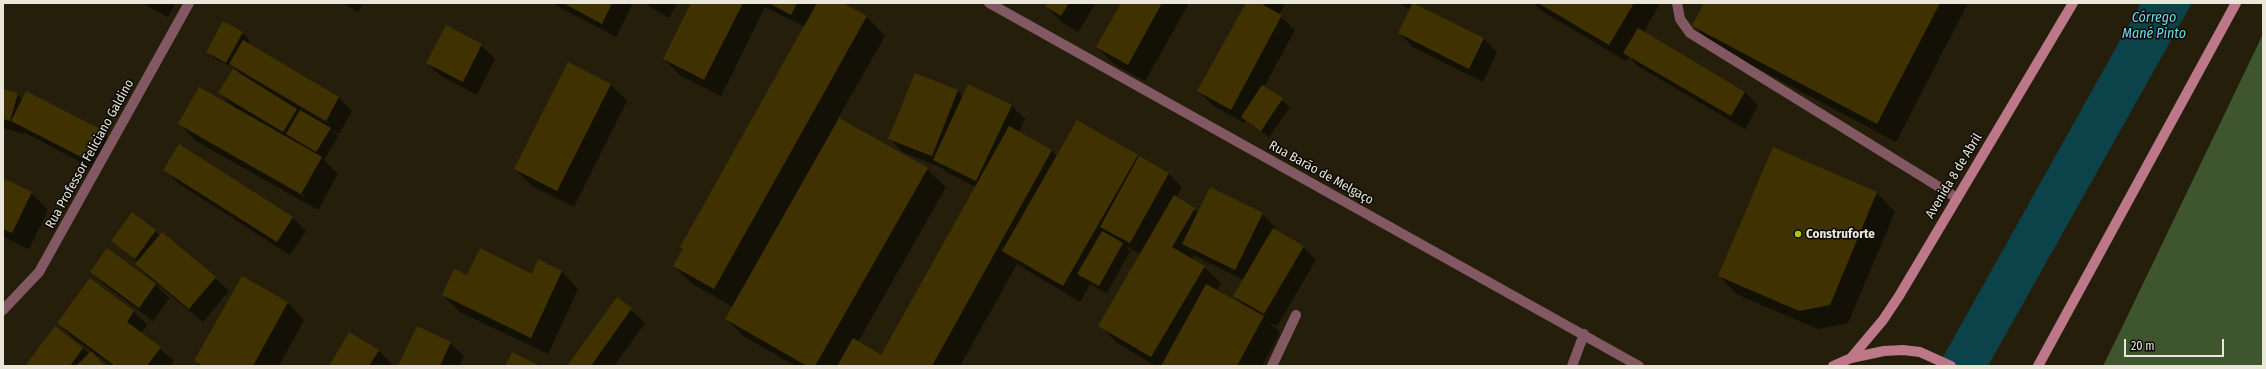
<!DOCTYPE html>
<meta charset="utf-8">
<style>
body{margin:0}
#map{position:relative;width:2266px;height:369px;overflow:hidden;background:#241e0b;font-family:"Fira Sans Condensed",sans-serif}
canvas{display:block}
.frame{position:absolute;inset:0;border:4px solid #eae7da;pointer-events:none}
.scale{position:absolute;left:2124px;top:339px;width:100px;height:18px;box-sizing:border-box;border:2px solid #eae7da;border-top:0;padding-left:5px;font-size:12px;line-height:14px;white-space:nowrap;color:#eae7da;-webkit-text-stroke:3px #0b0803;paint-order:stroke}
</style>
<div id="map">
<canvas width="2266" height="369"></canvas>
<div class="frame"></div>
<div class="scale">20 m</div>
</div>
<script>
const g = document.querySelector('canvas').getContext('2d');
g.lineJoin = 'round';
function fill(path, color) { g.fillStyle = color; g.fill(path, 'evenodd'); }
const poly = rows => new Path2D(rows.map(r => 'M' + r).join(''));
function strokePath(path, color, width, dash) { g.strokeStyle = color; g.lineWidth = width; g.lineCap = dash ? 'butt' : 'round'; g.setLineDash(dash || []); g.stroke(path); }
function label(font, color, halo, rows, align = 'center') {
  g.font = font + ' "Fira Sans Condensed",sans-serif'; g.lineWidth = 3; g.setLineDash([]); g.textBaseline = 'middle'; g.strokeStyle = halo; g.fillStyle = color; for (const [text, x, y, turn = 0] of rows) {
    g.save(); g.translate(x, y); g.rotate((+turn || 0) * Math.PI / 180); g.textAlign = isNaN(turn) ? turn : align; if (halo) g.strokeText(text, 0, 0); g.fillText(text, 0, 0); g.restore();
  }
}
fill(poly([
 [2263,34,2263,366,2103,366,2127,317]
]), '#3e552d');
fill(poly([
 [2141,3,2192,3,1988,366,1938,366]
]), '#0c424a');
fill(poly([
 [142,3,176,3,168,17],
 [343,3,363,3,358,12],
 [552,3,633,3,616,37],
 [644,3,677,3,669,18],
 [692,3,841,3,867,17,885,36,838,118,927,169,946,187,858,342,882,356,976,187,948,173,942,168,903,152,890,139,916,74,958,91,963,97,1011,105,1025,119,1019,132,1052,151,1057,157,1078,121,1169,174,1182,187,1176,198,1198,212,1262,214,1276,228,1275,230,1303,247,1316,260,1277,326,1269,322,1280,333,1262,366,1156,366,1116,342,1100,325,1141,254,1126,246,1130,251,1107,293,1090,284,1080,302,1017,264,960,366,795,366,745,337,726,319,733,307,693,284,674,266,805,27,765,7,721,96,681,76,664,59],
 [1194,255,1243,280,1234,296,1244,305,1216,291,1221,283,1204,267,1191,259],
 [1048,3,1096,3,1078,32,1063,23,1046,6],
 [1122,3,1189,3,1145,81,1114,64,1097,47],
 [1247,3,1285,3,1279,15,1295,30,1264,87,1290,107,1269,137,1246,120,1244,123,1212,105,1199,91],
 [1397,3,1412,3,1409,9],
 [1533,3,1660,3,1643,33,1745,92,1758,106,1745,129,1638,66,1629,57,1626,61,1542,11],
 [1705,3,1968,3,1896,142,1712,44,1694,26],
 [242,33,250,40,248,44,339,98,352,111,339,134,331,130,338,136,324,160,338,174,318,210,196,141,180,124,233,107,220,93,241,75,235,68,215,59,208,52],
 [245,72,330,123,329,124,245,74],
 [198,134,306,196,305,197,198,136],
 [1399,33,1484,39,1497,52,1483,82,1413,47],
 [481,45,495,59,477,95,441,76,427,63],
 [610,84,627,101,574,207,532,186,515,169],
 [3,90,17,94,23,100,27,93,100,130,113,143,99,172,24,132,24,134,3,128],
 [1773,149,1877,193,1895,212,1848,323,1818,329,1738,295,1719,276],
 [165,169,292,217,306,231,290,255,178,183],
 [3,179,31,193,48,210,29,249,3,237],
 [132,214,215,278,229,291,203,322,150,278,137,264,138,262,112,241],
 [107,249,156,285,169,298,153,321,105,285,91,272],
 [539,261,562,272,578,289,548,354,460,312,443,295,468,276,532,275],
 [242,278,288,303,304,320,279,366,200,366,196,361],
 [91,279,134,312,147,325,141,333,174,361,170,366,112,366,72,337,58,323],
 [617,298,645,323,614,366,568,366],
 [55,327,83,348,104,366,26,366],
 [450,343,464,356,459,366,399,366],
 [378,350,392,364,390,366,331,366]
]), '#0007');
fill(poly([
 [563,3,612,3,602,24],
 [691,3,743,3,704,80,663,59],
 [769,3,797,3,791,15],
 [817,3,843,3,867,16,714,289,673,266,683,249,680,247],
 [1047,3,1069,3,1061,16,1045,6],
 [1121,3,1162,3,1128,65,1096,47],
 [1246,3,1264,3,1263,5,1282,15,1231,110,1197,91],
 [1413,3,1484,38,1469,69,1398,33],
 [1538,3,1634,3,1609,45],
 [1704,3,1940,3,1877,124,1692,26],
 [223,21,243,32,226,63,206,52],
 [446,25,482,44,463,82,426,63],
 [1638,28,1745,92,1731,116,1623,53],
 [243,40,339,97,326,121,229,64],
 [568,62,611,84,557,191,514,169],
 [233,69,297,109,283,132,218,93],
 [915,73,958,90,932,156,888,139],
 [968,84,1012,105,976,181,933,160],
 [1262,85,1283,98,1261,131,1241,117],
 [199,87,322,157,301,194,178,124],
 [3,89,18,93,10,121,3,119],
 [26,91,100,129,85,159,11,121],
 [300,110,331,128,316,152,286,134],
 [839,118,928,168,815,366,807,366,725,319],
 [1077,120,1138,155,1063,286,1002,251],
 [1009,126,1052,150,932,366,837,366,853,338,881,355],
 [179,144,293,217,277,242,163,170],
 [1773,147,1877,192,1830,305,1799,311,1718,276],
 [1139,156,1169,173,1130,243,1100,227],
 [3,178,32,192,12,233,3,229],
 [1210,187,1263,213,1235,270,1182,244],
 [1174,195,1195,208,1172,247,1205,266,1151,357,1098,326],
 [132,212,156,230,135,259,111,241],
 [1273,228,1304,246,1264,314,1233,296],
 [1102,231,1123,243,1099,286,1077,274],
 [162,232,216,277,189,309,135,264],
 [107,248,156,284,139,308,90,272],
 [480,248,532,274,538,259,562,271,531,338,442,295,454,269,467,275],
 [242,276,288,302,253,366,203,366,194,361],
 [90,278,134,311,127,322,161,347,147,366,115,366,57,323],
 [1206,284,1264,316,1237,366,1161,366],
 [617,297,632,308,591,366,567,366],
 [55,326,83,348,70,366,25,366],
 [417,326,451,342,440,366,398,366],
 [349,332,379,350,369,366,329,366],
 [91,351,105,366,76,366],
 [512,352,540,366,505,366]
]), '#403200');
strokePath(poly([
 [1677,3,1680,19,1690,33,1957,198],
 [1272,366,1296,315],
 [1572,366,1584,334]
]), '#825862', 10);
strokePath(poly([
 [3,310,39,272,189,3]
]), '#825862', 10);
strokePath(poly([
 [989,3,1639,366]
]), '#825862', 10);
strokePath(poly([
 [1851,358,1883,320,1899,296,2073,3],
 [1833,366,1851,358,1884,351,1903,350,1920,352,1951,366],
 [2038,366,2236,3]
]), '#bc7888', 10);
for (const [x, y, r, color] of [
 [1798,234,4,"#adc610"]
]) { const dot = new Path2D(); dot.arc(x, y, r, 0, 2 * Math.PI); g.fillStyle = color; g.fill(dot); strokePath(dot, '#0b0803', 1.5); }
label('13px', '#eae7da', '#0b0803', [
 ["Rua Professor Feliciano Galdino",90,154,-61],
 ["Rua Barão de Melgaço",1321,173,29],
 ["Avenida 8 de Abril",1954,176,-59]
]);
label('bold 13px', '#eae7da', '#0b0803', [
 ["Construforte",1806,234]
], 'left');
label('italic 14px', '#72d9ea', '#0b0803', [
 ["Córrego",2154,18],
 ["Mané Pinto",2154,34]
]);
</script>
